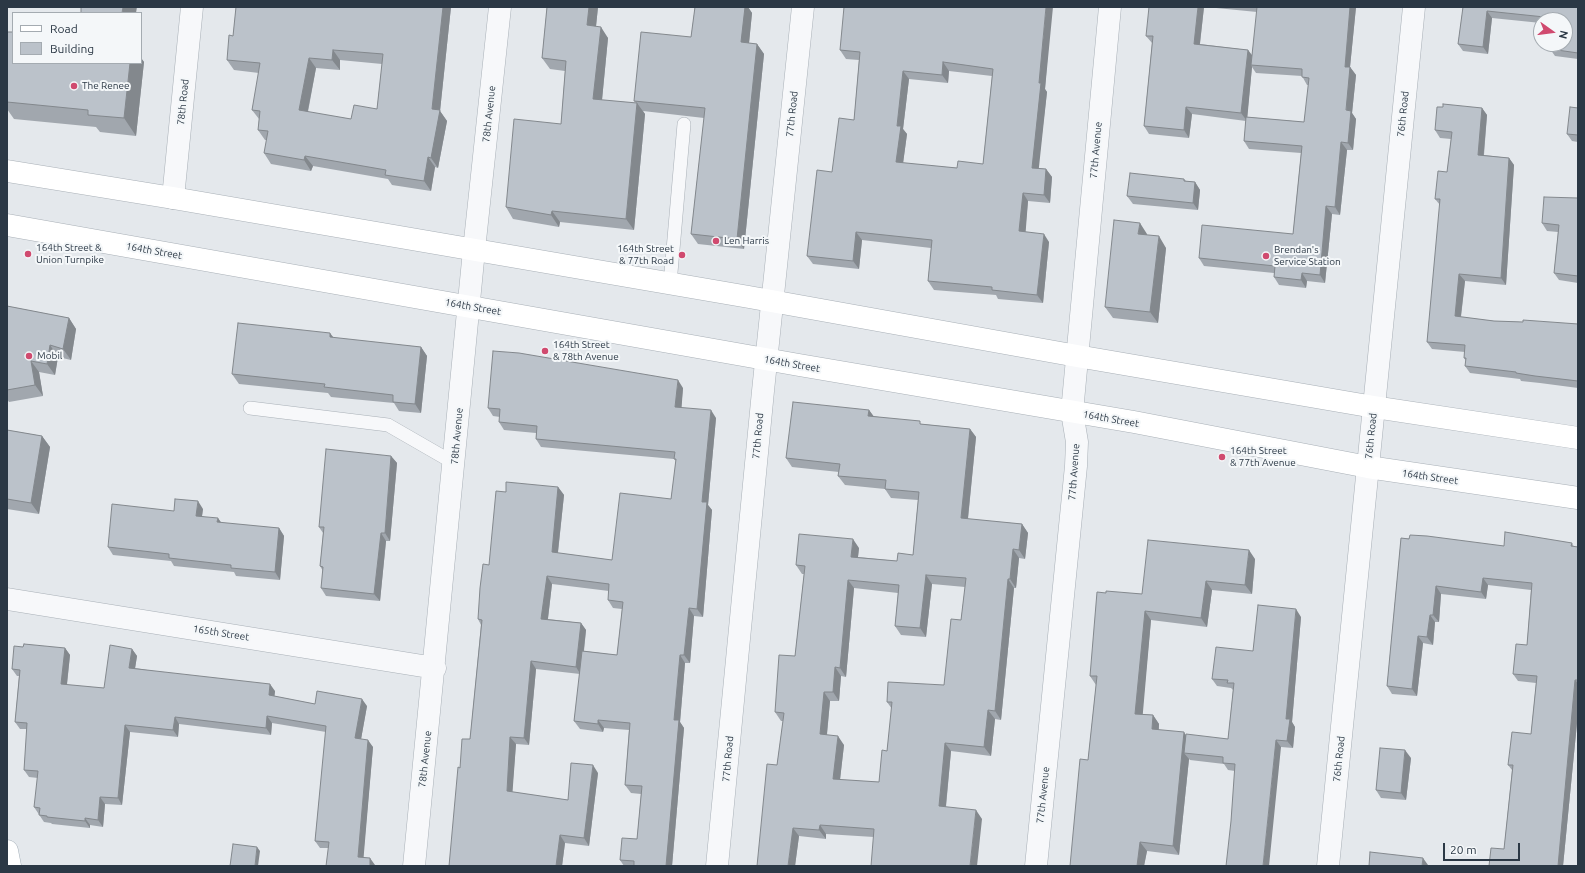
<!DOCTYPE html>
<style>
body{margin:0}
#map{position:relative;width:1585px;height:873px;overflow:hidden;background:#e4e8ec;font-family:Ubuntu,sans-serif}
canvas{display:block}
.frame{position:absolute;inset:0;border:8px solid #2b3845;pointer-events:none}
.legend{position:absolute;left:12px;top:12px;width:130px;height:52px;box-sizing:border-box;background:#f4f7f9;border:1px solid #a4abb1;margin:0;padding:5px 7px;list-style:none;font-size:12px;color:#2b3845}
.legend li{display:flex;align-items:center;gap:8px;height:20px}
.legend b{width:20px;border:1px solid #a4abb1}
.north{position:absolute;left:1533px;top:12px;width:40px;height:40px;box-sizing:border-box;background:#f4f7f9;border:1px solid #a4abb1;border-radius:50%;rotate:104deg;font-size:11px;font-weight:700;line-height:16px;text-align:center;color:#2b3845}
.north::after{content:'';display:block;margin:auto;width:14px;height:18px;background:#d04a6f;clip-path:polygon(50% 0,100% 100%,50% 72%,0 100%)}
.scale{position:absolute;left:1443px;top:843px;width:77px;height:18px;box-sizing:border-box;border:2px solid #2b3845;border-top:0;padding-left:5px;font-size:12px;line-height:14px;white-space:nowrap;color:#2b3845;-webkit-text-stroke:3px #f4f7f9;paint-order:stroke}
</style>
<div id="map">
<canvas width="1585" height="873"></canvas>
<div class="frame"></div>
<ul class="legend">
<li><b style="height:5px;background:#fff"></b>Road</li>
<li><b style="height:11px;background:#bbc2ca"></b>Building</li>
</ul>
<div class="north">N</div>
<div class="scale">20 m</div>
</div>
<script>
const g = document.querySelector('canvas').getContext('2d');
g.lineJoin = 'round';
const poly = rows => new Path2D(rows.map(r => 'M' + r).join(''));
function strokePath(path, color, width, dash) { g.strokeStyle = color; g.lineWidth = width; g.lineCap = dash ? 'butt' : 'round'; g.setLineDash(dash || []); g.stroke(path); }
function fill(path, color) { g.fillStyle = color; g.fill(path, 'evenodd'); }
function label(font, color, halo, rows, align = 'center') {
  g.font = font + ' Ubuntu,sans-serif'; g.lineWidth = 4; g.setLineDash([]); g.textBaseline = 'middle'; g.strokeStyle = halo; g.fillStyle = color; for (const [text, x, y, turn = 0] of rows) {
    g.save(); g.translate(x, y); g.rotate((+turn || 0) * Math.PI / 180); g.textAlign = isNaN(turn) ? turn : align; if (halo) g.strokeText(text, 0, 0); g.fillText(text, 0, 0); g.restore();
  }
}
const lane = poly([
 [670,284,684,124],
 [250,408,388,425,454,463]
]);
const street = poly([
 [173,198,192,7],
 [7,599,435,668],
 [414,866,474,250,500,7],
 [717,866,763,391,803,7],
 [1036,866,1076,466,1077,442,1072,412,1110,7],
 [1328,866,1414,7]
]);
const secondary = poly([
 [7,171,173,198,749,297,1077,356,1374,407,1578,438],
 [7,225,799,365,1134,422,1368,467,1578,498]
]);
const primary = poly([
 [7,851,10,866]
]);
strokePath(lane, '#a9b0b7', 14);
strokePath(street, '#a9b0b7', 23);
strokePath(secondary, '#a9b0b7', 23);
strokePath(primary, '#a3aeb8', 23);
strokePath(lane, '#f7f8fa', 13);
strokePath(street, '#f7f8fa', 22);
strokePath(secondary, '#fff', 22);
strokePath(primary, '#fff', 22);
fill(poly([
 [236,7,451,7,440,111,447,121,438,168,435,167,431,191,392,185,388,179,313,166,311,171,271,164,264,153,267,140,265,140,258,130,259,119,252,110,259,73,234,70,227,60,233,36],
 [340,60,382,64,377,109,351,119,308,112,316,68,340,70],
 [547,7,598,7,596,26,608,38,602,100,636,103,634,101,691,37,695,7,748,7,752,13,749,43,757,44,764,54,744,249,698,244,691,234,704,118,643,111,645,114,634,230,560,222,559,227,513,219,506,207,561,124,565,71,550,69,542,58],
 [1204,7,1200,44,1248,50,1252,55,1257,12,1206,7,1356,7,1350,67,1356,75,1352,113,1356,119,1353,150,1347,150,1340,215,1332,214,1325,283,1307,281,1306,288,1279,285,1274,277,1274,273,1204,266,1199,258,1293,234,1301,153,1249,149,1244,141,1246,121,1192,114,1189,138,1149,134,1144,126,1152,43,1146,36],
 [1252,67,1256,73,1302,76,1307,85,1309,85,1304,122,1247,117],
 [1463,7,1578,7,1578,59,1555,56,1550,49,1565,20,1541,20,1541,23,1492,18,1488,54,1463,51,1458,44],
 [7,32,141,63,141,58,144,62,136,136,100,132,96,127,14,119,7,109],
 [1049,39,1045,89,1047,92,1038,168,1046,169,1052,177,1050,203,1028,201,1025,232,1049,242,1043,303,998,299,996,295,934,290,928,281,931,248,862,240,859,269,813,264,807,256,832,172,854,120,859,60,846,59,840,50],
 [949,71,992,76,983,164,957,168,903,163,907,134,903,129,909,79,948,83],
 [1443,107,1482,108,1487,115,1484,155,1509,158,1514,165,1506,285,1465,281,1461,317,1494,321,1578,324,1578,388,1540,383,1521,381,1520,379,1470,373,1465,366,1466,361,1464,358,1465,352,1432,349,1427,342,1440,205,1435,199,1447,172,1451,139,1440,138,1435,130],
 [1578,108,1578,142,1572,141,1567,134],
 [1184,179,1186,181,1195,182,1200,190,1198,210,1133,204,1127,196],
 [1578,198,1578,283,1559,280,1554,273,1558,232,1547,231,1542,223],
 [1147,234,1147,235,1166,248,1158,323,1113,318,1105,307],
 [7,306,69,318,76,329,71,360,58,357,55,375,39,372,43,396,9,402,7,399],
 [334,338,421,347,427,356,421,413,399,411,394,403,331,397,328,393,239,384,232,374],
 [683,388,681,408,716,418,708,505,712,510,703,617,694,616,690,663,685,663,680,722,684,728,672,866,624,866,620,860,637,839,641,794,631,793,625,785,629,730,604,728,603,732,580,729,574,721,580,674,536,669,529,745,516,744,512,792,568,800,598,773,589,846,565,843,562,866,449,866,460,768,470,739,481,625,478,619,489,565,506,492,558,487,564,495,558,553,612,560,671,499,676,461,674,459,541,447,536,439,536,433,504,430,499,422,500,417,493,416,488,408],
 [552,584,609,591,608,600,613,608,622,609,617,655,584,651,586,630,581,623,548,619],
 [869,410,873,416,922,424,970,429,976,437,968,519,1022,524,1028,533,1025,559,1019,558,1016,588,1014,588,1001,720,995,719,991,756,951,751,946,807,982,819,874,837,826,834,826,839,799,836,795,866,777,765,783,721,781,721,775,712,795,656,804,574,802,574,796,565,859,548,858,557,897,561,913,555,918,500,891,498,885,489,845,485,838,476,839,472,792,467,786,458],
 [932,584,965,587,961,620,944,685,887,702,892,709,887,751,879,782,840,780,844,745,827,735,830,701,839,701,841,676,846,677,854,588,898,593,895,626,901,635,926,637],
 [7,430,42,436,50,447,39,514,7,509],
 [391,456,397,463,390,541,386,541,380,601,326,596,321,588,323,571,320,566,323,533,319,527],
 [203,509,202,516,221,523,279,528,284,536,280,580,236,576,234,572,174,566,171,561,113,555,108,547,174,511],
 [1401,538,1504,546,1572,543,1574,547,1578,547,1578,713,1563,866,1504,849,1512,770,1508,765,1531,734,1536,683,1518,681,1513,674,1527,645,1531,590,1488,585,1486,599,1441,594,1439,622,1435,622,1433,645,1423,643,1417,696,1392,694,1387,686],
 [1255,559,1252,594,1212,590,1207,627,1151,620,1142,714,1153,715,1159,724,1159,730,1186,736,1228,739,1233,690,1231,688,1217,686,1212,679,1301,617,1292,722,1295,727,1293,748,1281,747,1231,821,1235,771,1228,770,1224,764,1190,760,1189,759,1179,855,1147,851,1144,866,1070,866,1088,760,1096,685,1090,676,1106,593,1142,594],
 [23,647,65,648,70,655,67,685,104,688,132,649,137,656,135,668,275,691,274,696,315,704,367,706,361,739,373,747,363,858,375,865,328,848,320,848,315,841,326,732,272,723,271,735,179,724,178,737,130,732,122,805,105,804,103,827,90,825,90,828,52,824,51,823,44,822,34,807,38,778,29,777,24,770,27,729,20,729,15,722,19,676,17,676,12,669],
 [1411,758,1406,800,1381,798,1376,790]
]), '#a1a7ae');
fill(poly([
 [7,7,8,7,7,21],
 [123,7,137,7,136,13,122,13],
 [443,7,451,7,440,111,447,121,438,168,431,158,432,109],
 [589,7,598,7,595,36,587,25],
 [742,7,748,7,752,13,748,53,741,42],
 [1046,7,1053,7,1045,89,1047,92,1038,176,1032,168,1039,83],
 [1198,7,1204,7,1199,51,1194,44],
 [1350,7,1356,7,1350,67,1356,75,1352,113,1356,119,1353,150,1348,143,1345,67],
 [1487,11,1492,18,1488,54,1483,47],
 [601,27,608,38,601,110,593,99],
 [757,44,764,54,744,249,737,239],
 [333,50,340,60,340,70,332,60],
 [1248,50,1253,57,1251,65,1252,67,1247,121,1241,113],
 [141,58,144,62,136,136,124,118,130,63,141,63],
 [309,58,316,68,306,120,299,110],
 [943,62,949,71,948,83,942,75],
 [903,71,909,79,903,129,907,134,902,171,896,162,897,126],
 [637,103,645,114,634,230,626,219],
 [1186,107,1192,114,1189,138,1184,130],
 [1482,108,1487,115,1483,162,1478,155],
 [1341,142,1347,150,1340,215,1335,207],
 [305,156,313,166,311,171,304,160],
 [428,157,435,167,431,191,424,181],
 [1509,158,1514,165,1506,285,1501,278],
 [1046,169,1052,177,1050,203,1044,195],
 [1195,182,1200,190,1198,210,1193,203],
 [1023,193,1028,201,1025,240,1019,231],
 [1326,206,1332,214,1325,283,1320,275],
 [552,211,560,222,559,227,551,215],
 [1140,223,1147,234,1146,246,1138,234],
 [856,232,862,240,859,269,853,261],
 [1044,234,1049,242,1043,303,1037,295],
 [1159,236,1166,248,1158,323,1150,312],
 [1302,273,1307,281,1306,288,1301,280],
 [1459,274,1465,281,1460,323,1455,316],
 [69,318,76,329,71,360,63,349],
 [330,333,337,342,330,337],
 [50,345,58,357,55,375,47,364],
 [421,347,427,356,421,413,415,404],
 [31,361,39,372,43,396,35,385],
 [678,380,683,388,681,415,675,407],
 [711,410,716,418,708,505,712,510,703,617,697,609,702,502],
 [869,410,875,418,868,416],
 [970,429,976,437,967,527,961,518],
 [42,436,50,447,39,514,31,503],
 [391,456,397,463,390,541,385,533],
 [558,487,564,495,557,560,552,552],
 [198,501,203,509,201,523,196,516],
 [218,518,223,525,217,522],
 [1022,524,1028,533,1025,559,1019,550],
 [279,528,284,536,280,580,275,572],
 [381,533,386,541,380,601,374,594],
 [853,539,859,548,857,565,851,557],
 [1013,549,1019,558,1016,588,1010,579],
 [1249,550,1255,559,1252,594,1245,585],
 [926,575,932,584,926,637,920,628],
 [547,576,552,584,547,626,541,619],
 [1483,578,1488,585,1486,599,1481,592],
 [1008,579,1014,588,1001,720,995,711],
 [848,580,854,588,846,677,840,668],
 [1206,581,1212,590,1207,627,1201,618],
 [1436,586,1441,594,1439,622,1433,615],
 [689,608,694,616,690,663,684,655],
 [1296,609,1301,617,1292,722,1295,727,1293,748,1287,741,1286,719],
 [1145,611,1151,620,1142,723,1135,714],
 [1430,615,1435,622,1433,645,1427,637],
 [581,623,586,630,581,675,576,667],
 [1418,636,1423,643,1417,696,1412,689],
 [65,648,70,655,66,692,61,684],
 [132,649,137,656,134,675,129,668],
 [680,655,685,663,680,722,684,728,672,866,666,866,674,720],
 [531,661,536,669,529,745,524,738],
 [835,667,841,676,839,701,833,692],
 [1575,680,1578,683,1578,713,1563,866,1558,866],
 [270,684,275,691,274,702,269,695],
 [824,692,830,701,826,743,820,734],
 [362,699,367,706,360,745,355,738],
 [988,710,995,719,991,756,984,747],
 [1153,715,1159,724,1158,738,1152,729],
 [267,716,272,723,271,735,266,728],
 [175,717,179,724,178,737,173,730],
 [598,720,604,728,603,732,598,724],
 [125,725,130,732,122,805,118,798],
 [1184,732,1190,742,1184,753,1189,759,1179,855,1173,846],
 [838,736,844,745,839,788,833,779],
 [510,737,516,744,512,799,507,791],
 [368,740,373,747,363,864,358,857],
 [1276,740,1281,747,1269,866,1263,866],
 [945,743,951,751,945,815,939,806],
 [1405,750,1411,758,1406,800,1401,793],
 [593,765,598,773,589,846,584,838],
 [100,797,105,804,103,827,98,820],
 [976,810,982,819,977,866,970,866],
 [85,818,90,825,90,828,85,821],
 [820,825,826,834,826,839,819,830],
 [793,828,799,836,795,866,788,866],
 [560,835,565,843,562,866,556,866],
 [1140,842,1147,851,1144,866,1137,866],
 [257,847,260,851,258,866,255,866],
 [370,858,375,865,375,866,370,866],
 [1423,858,1428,865,1428,866,1422,866]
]), '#83888d');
const building = poly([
 [81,7,123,7,122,13,81,13,81,7],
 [236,7,443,7,432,109,440,110,431,158,428,157,424,181,385,175,386,170,305,156,304,160,264,153,268,131,258,130,260,111,252,110,260,63,227,60,229,35,233,36,236,7],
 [333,50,383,54,377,109,354,105,351,119,299,110,309,58,332,60,333,50],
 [547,7,589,7,587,25,601,27,593,99,637,103,626,219,552,211,551,215,506,207,514,119,561,124,566,61,542,58,547,7],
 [695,7,745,7,741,42,757,44,737,239,691,234,705,108,634,101,641,32,691,37,695,7],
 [844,7,1046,7,1039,83,1041,83,1032,168,1046,169,1044,195,1023,193,1019,231,1044,234,1037,295,992,290,992,287,928,281,932,240,856,232,853,261,807,256,817,170,832,172,839,118,854,120,860,52,840,50,844,7],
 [943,62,993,69,983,164,958,161,957,168,896,162,901,126,897,126,903,71,942,75,943,62],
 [1149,7,1198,7,1194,44,1248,50,1241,113,1186,107,1184,130,1144,126,1153,36,1146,36,1149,7],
 [1257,7,1350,7,1345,67,1350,67,1346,110,1351,111,1348,143,1341,142,1335,207,1326,206,1320,275,1302,273,1301,280,1274,277,1275,266,1199,258,1202,225,1293,234,1302,146,1244,141,1246,117,1304,122,1309,78,1302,77,1302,69,1251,65,1257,7],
 [1463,7,1578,7,1578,53,1550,49,1551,44,1565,44,1565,20,1554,20,1554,18,1487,11,1483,47,1458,44,1463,7],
 [7,32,13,32,13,63,130,63,124,118,88,115,88,110,7,102,7,32],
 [1443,104,1482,108,1478,155,1509,158,1501,278,1459,274,1455,316,1494,321,1523,322,1523,320,1578,324,1578,381,1535,376,1516,373,1516,372,1465,366,1466,358,1464,358,1465,345,1427,342,1440,199,1435,199,1438,171,1447,172,1452,132,1435,130,1437,107,1443,107,1443,104],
 [1570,107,1578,108,1578,135,1567,134,1570,107],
 [1130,173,1184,179,1184,181,1195,182,1193,203,1127,196,1130,173],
 [1544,197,1578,198,1578,276,1554,273,1559,225,1542,223,1544,197],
 [1114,220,1140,223,1138,234,1159,236,1150,312,1105,307,1114,220],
 [7,306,69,318,63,349,50,345,47,364,31,361,35,385,7,390,7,306],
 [238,323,330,333,330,337,421,347,415,404,393,402,393,395,324,387,325,384,232,374,238,323],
 [493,351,519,353,678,380,675,407,711,410,702,502,707,502,697,609,689,608,684,655,680,655,674,720,679,720,666,866,634,866,634,861,620,860,622,838,637,839,642,786,625,785,630,723,598,720,598,724,574,721,582,651,617,655,623,602,608,600,609,584,547,576,541,619,581,623,576,667,531,661,524,738,510,737,507,791,568,800,571,763,593,765,584,838,560,835,556,866,449,866,458,767,460,768,462,739,470,739,482,620,478,619,480,588,483,564,489,565,496,491,506,492,506,482,558,487,552,552,612,560,620,493,671,499,676,459,674,459,675,452,536,439,537,426,499,422,500,409,488,408,493,351],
 [793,402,869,410,868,416,920,421,920,424,970,429,961,518,1022,524,1019,550,1013,549,1010,579,1008,579,995,711,988,710,984,747,945,743,939,806,976,810,970,866,871,866,874,829,820,825,819,830,793,828,788,866,757,866,767,764,777,765,784,713,775,712,779,655,795,656,805,566,796,565,799,534,853,539,851,557,897,561,898,553,913,555,919,492,885,489,886,480,838,476,840,464,786,458,793,402],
 [926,575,966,578,961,620,951,619,944,685,888,682,887,702,892,702,887,751,882,750,879,782,833,779,838,736,820,734,824,692,833,692,835,667,840,668,848,580,899,585,895,626,920,628,926,575],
 [7,430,42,436,31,503,7,499,7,430],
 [326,449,391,456,385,533,381,533,374,594,321,588,323,567,320,566,324,527,319,527,326,449],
 [175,499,198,501,196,516,218,518,217,522,279,528,275,572,231,568,231,565,169,558,169,554,108,547,112,504,174,511,175,499],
 [1505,532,1572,543,1571,546,1578,547,1578,680,1575,680,1558,866,1489,866,1491,848,1504,849,1513,765,1508,765,1512,732,1531,734,1537,676,1513,674,1516,644,1527,645,1532,583,1483,578,1481,592,1436,586,1433,615,1430,615,1427,637,1418,636,1412,689,1387,686,1401,538,1409,539,1410,535,1427,536,1504,546,1505,532],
 [1148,540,1249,550,1245,585,1206,581,1201,618,1145,611,1135,714,1153,715,1152,729,1184,732,1173,846,1140,842,1137,866,1070,866,1080,759,1088,760,1097,676,1090,676,1097,592,1106,593,1106,591,1142,594,1148,540],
 [1258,605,1296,609,1286,719,1290,719,1287,741,1276,740,1263,866,1226,866,1231,821,1235,764,1223,763,1223,757,1184,753,1186,734,1228,739,1234,683,1227,683,1228,680,1212,679,1216,647,1253,651,1258,605],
 [24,644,65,648,61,684,104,688,110,645,132,649,129,668,270,684,269,695,315,704,317,691,362,699,355,738,368,740,358,857,370,858,370,866,326,866,329,842,315,841,326,726,267,716,266,728,175,717,173,730,125,725,118,798,100,797,98,820,85,818,85,821,47,817,47,816,39,815,40,808,34,807,38,771,24,770,27,723,15,722,20,670,12,669,14,646,23,647,24,644],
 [1380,748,1405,750,1401,793,1376,790,1380,748],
 [233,844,257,847,255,866,230,866,233,844],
 [1370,852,1423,858,1422,866,1369,866,1370,852]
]);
fill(building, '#bbc2ca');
strokePath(building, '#83888d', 1);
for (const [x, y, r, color] of [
 [74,86,4,"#d04a6f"],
 [716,241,4,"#d04a6f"],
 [28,254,4,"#d04a6f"],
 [682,255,4,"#d04a6f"],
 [1266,256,4,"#d04a6f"],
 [545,351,4,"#d04a6f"],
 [29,356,4,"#d04a6f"],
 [1222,457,4,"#d04a6f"]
]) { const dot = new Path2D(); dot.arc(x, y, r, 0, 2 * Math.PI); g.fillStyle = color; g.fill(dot); strokePath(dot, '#f4f7f9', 1.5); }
label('10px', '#2b3845', '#f4f7f9', [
 ["The Renee",82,86],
 ["Len Harris",724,241],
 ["164th Street &",36,248],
 ["Union Turnpike",36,260],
 ["164th Street",674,249,"right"],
 ["& 77th Road",674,261,"right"],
 ["Brendan's",1274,250],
 ["Service Station",1274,262],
 ["164th Street",553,345],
 ["& 78th Avenue",553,357],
 ["Mobil",37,356],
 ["164th Street",1230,451],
 ["& 77th Avenue",1230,463]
], 'left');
label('10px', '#2b3845', '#f4f7f9', [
 ["78th Road",183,102,-84],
 ["78th Avenue",489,114,-84],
 ["77th Road",792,114,-84],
 ["76th Road",1403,114,-84],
 ["77th Avenue",1096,150,-85],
 ["164th Street",154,251,10],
 ["164th Street",473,307,10],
 ["164th Street",792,364,10],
 ["164th Street",1111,419,10],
 ["78th Avenue",457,436,-85],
 ["77th Road",758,436,-85],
 ["76th Road",1371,436,-84],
 ["77th Avenue",1074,472,-86],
 ["164th Street",1430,477,8],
 ["165th Street",221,633,9],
 ["78th Avenue",425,759,-84],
 ["77th Road",728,759,-85],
 ["76th Road",1339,759,-84],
 ["77th Avenue",1043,795,-84]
]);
</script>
